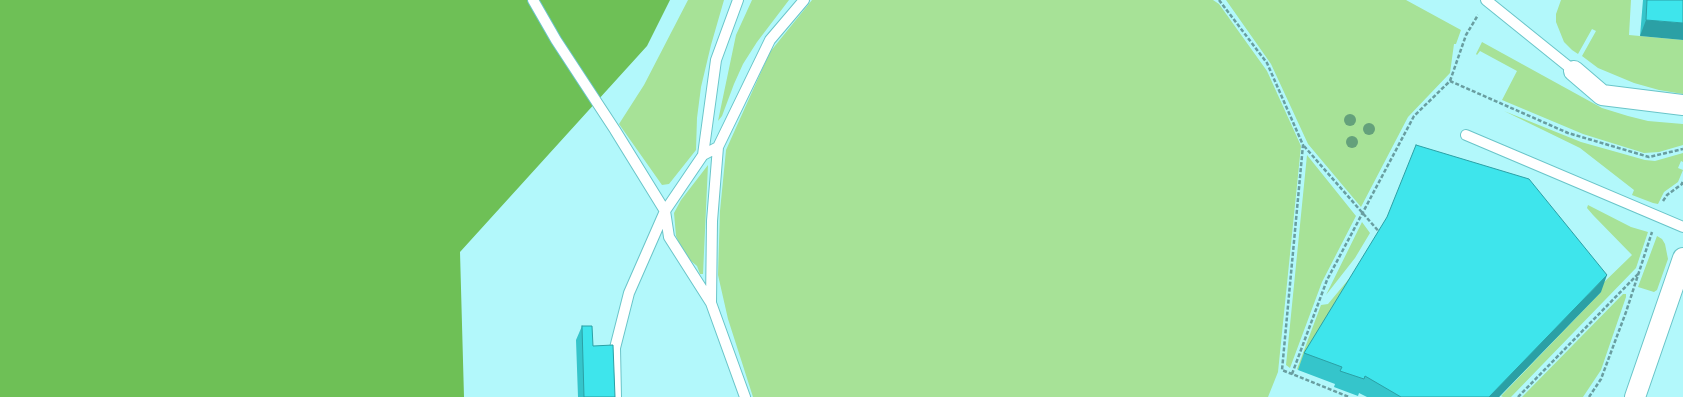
<!DOCTYPE html>
<style>
body{margin:0}
canvas{display:block;background:#b2f8fb}
</style>
<canvas width="1683" height="397"></canvas>
<script>
const g = document.querySelector('canvas').getContext('2d');
g.lineJoin = 'round';
function fill(path, color) { g.fillStyle = color; g.fill(path, 'evenodd'); }
const poly = rows => new Path2D(rows.map(r => 'M' + r).join(''));
function strokePath(path, color, width, dash) { g.strokeStyle = color; g.lineWidth = width; g.lineCap = dash ? 'butt' : 'round'; g.setLineDash(dash || []); g.stroke(path); }
fill(poly([
 [688,0,724,0,711,45,701,87,697,118,696,150,669,184,662,185,619,124,644,85],
 [752,0,789,0,757,42,743,64,734,84,722,116,718,121,736,35],
 [812,0,1213,0,1219,4,1267,71,1301,146,1278,372,1268,397,753,397,728,319,718,275,720,211,726,150,770,52],
 [1226,0,1406,0,1461,30,1456,44,1454,44,1450,73,1408,117,1361,207,1308,144,1271,64],
 [1561,0,1631,0,1629,35,1683,40,1683,94,1659,90,1634,83,1598,68,1582,56,1596,31,1592,29,1578,54,1572,50,1564,42,1556,22,1556,14],
 [1482,42,1602,108,1628,116,1648,121,1683,124,1683,145,1659,152,1644,153,1583,134,1502,100,1517,71,1480,51,1477,55,1476,54],
 [1504,111,1581,142,1645,160,1655,161,1683,153,1683,162,1681,161,1678,168,1683,170,1678,182,1664,192,1658,204,1653,203,1632,195,1634,190,1580,148],
 [1307,155,1356,216,1322,282,1290,368,1286,365],
 [708,165,703,274,700,274,697,266,685,256,676,236,674,213,681,200],
 [1588,205,1631,227,1648,232,1636,268,1511,397,1503,397,1501,396,1601,292,1598,288,1632,255,1593,215,1587,208],
 [1362,222,1370,233,1355,258,1326,295],
 [1657,236,1662,239,1665,244,1668,259,1657,290,1654,292,1638,287],
 [1368,256,1298,370,1297,369,1321,305,1328,304],
 [1623,294,1626,294,1626,297,1601,370,1583,397,1522,397]
]), '#a7e297');
fill(poly([
 [0,0,670,0,647,46,460,252,464,397,0,397]
]), '#6ec056');
const lane = poly([
 [533,0,556,40,615,130,665,211,669,237,711,303,745,397],
 [1486,0,1574,71],
 [1466,135,1683,227],
 [703,155,716,60,738,0],
 [711,303,712,221,718,147,770,40,804,0],
 [616,397,615,348,629,293,665,211,703,155,718,147]
]);
const street = poly([
 [1574,71,1602,95,1683,105],
 [1635,397,1683,258]
]);
strokePath(lane, '#6ac5c9', 12);
strokePath(street, '#6ac5c9', 22);
strokePath(poly([
 [1219,0,1267,63,1303,145,1282,370,1349,397],
 [1450,81,1466,35,1478,15],
 [1304,146,1381,234],
 [1663,201,1667,195,1682,184,1683,180],
 [1292,374,1327,280,1414,116,1450,81,1568,133,1649,157,1683,149],
 [1518,397,1638,274],
 [1589,397,1601,379,1626,312,1652,232]
]), '#699ea0', 2.5, [4, 2]);
strokePath(lane, '#fff', 10);
strokePath(street, '#fff', 20);
g.fillStyle = '#64a17b';
for (const [x, y] of [
 [1350,120],
 [1369,129],
 [1352,142]
]) { g.beginPath(); g.arc(x, y, 6, 0, 2 * Math.PI); g.fill(); }
fill(poly([
 [1643,0,1683,0,1640,36],
 [1601,292,1499,397,1367,397,1359,393,1358,396,1334,387,1335,384,1298,370,1304,353],
 [582,326,593,346,615,397,578,397,576,340]
]), '#35c5cb');
fill(poly([
 [1646,20,1683,23,1683,40,1640,36],
 [1607,275,1601,292,1499,397,1489,397]
]), '#2ba0a5');
const building = poly([
 [1647,0,1683,0,1683,23,1646,20,1647,0],
 [1416,145,1529,179,1607,275,1489,397,1401,397,1365,376,1364,379,1340,371,1342,367,1304,353,1387,217,1416,145],
 [582,326,592,326,593,346,613,345,615,397,584,397,582,326]
]);
fill(building, '#3ee5ec');
strokePath(building, '#2ba0a5', 1);
</script>
